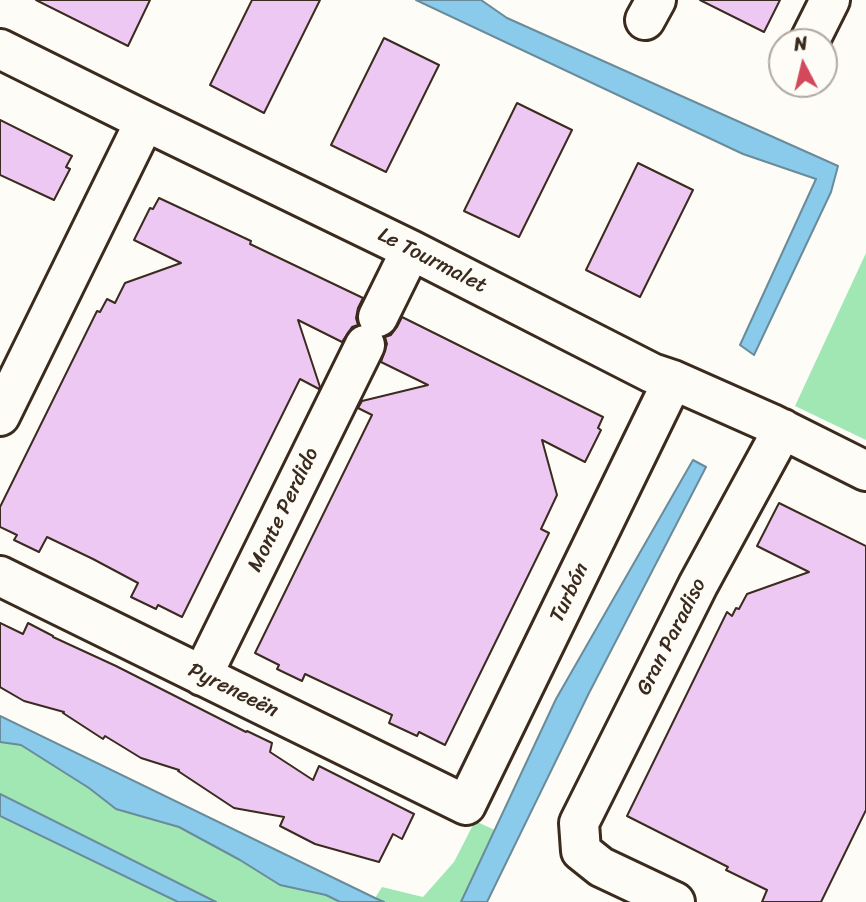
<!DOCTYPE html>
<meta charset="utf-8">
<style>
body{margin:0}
#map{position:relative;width:866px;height:902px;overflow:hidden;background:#fdfcf7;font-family:Sriracha,sans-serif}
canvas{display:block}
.north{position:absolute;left:768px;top:28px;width:70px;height:70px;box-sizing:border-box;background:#fdfcf7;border:2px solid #afa8a0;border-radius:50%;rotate:353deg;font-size:19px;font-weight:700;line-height:28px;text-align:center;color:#3b2a1e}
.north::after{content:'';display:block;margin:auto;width:24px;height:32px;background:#d1495b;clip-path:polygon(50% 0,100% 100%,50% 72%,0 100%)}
</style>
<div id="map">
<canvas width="866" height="902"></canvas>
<div class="north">N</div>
</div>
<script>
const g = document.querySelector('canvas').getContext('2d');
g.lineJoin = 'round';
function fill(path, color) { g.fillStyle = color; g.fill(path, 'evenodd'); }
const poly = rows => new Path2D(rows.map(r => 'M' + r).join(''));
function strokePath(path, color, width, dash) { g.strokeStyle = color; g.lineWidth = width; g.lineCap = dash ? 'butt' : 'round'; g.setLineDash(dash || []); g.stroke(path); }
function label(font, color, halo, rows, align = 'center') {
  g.font = font + ' Sriracha,sans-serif'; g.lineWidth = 7; g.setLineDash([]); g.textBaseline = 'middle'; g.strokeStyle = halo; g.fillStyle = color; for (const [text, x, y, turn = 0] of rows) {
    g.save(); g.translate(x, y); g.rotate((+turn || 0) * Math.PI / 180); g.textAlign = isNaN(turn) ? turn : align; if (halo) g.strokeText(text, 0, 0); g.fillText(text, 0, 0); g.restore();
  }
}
fill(poly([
 [866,253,866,440,795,406],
 [0,742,21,745,89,788,116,809,179,827,240,860,280,885,326,895,340,902,0,902],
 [475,821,495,830,461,902,384,902,375,898,382,887,423,897,454,862]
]), '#a0e7b4');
const water = poly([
 [416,0,481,0,507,18,838,166,831,192,754,355,740,345,816,179,743,154,416,0],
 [693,460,706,467,589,693,487,902,461,902,556,699,693,460],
 [0,716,375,898,384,902,340,902,326,895,280,885,240,860,179,827,116,809,89,788,21,745,0,742,0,716],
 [0,794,216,902,178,902,0,816,0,794]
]);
fill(water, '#8acbeb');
strokePath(water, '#6a8b99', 2);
const building = poly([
 [36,0,150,0,128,46,36,0],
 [252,0,320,0,264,113,210,85,252,0],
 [700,0,780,0,764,32,700,0],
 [384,38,439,65,386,172,331,145,384,38],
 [517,103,572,130,519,237,464,211,517,103],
 [0,120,72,156,66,167,70,169,54,200,0,175,0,120],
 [638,163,693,190,640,297,586,270,638,163],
 [159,198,251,241,250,244,363,298,358,308,356,318,358,325,352,327,342,342,298,320,320,387,319,389,300,379,182,617,158,605,156,609,131,597,138,583,93,559,47,537,39,552,14,540,17,535,0,527,0,507,97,311,100,312,107,299,115,303,125,283,181,263,134,240,150,208,153,209,159,198],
 [402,317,603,417,598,428,601,430,585,462,542,440,557,495,541,529,549,533,445,745,419,732,417,736,389,723,392,715,305,674,302,681,277,669,279,665,255,653,372,415,358,408,362,401,428,385,381,362,387,344,385,337,391,335,397,327,402,317],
 [779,503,866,546,866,810,821,902,762,902,767,890,726,870,728,867,627,816,727,612,732,616,736,608,739,609,747,594,809,572,757,546,779,503],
 [0,623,23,634,28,623,53,636,53,637,116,666,246,732,247,731,272,743,270,752,313,780,319,766,414,814,402,839,393,834,379,862,315,844,280,826,284,817,234,808,178,771,179,770,141,758,105,736,103,739,63,713,64,712,24,701,0,687,0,623]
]);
fill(building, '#edc8f3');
strokePath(building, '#3b2a1e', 2);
const street = poly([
 [645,20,656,0],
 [809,42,830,0],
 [0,49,145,121,411,250,652,373,673,380,770,423,866,471],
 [378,317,411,250],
 [0,416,145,121],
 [0,576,466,805,673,380],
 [202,676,365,345],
 [675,902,601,867,581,851,579,823,698,585,783,429]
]);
strokePath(street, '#3b2a1e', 44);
strokePath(street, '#fdfcf7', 38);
label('21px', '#3b2a1e', '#fdfcf7', [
 ["Le Tourmalet",432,261,27],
 ["Monte Perdido",284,510,-64],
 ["Turbón",570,593,-64],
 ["Gran Paradiso",672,637,-63],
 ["Pyreneeën",233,691,26]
]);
</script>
